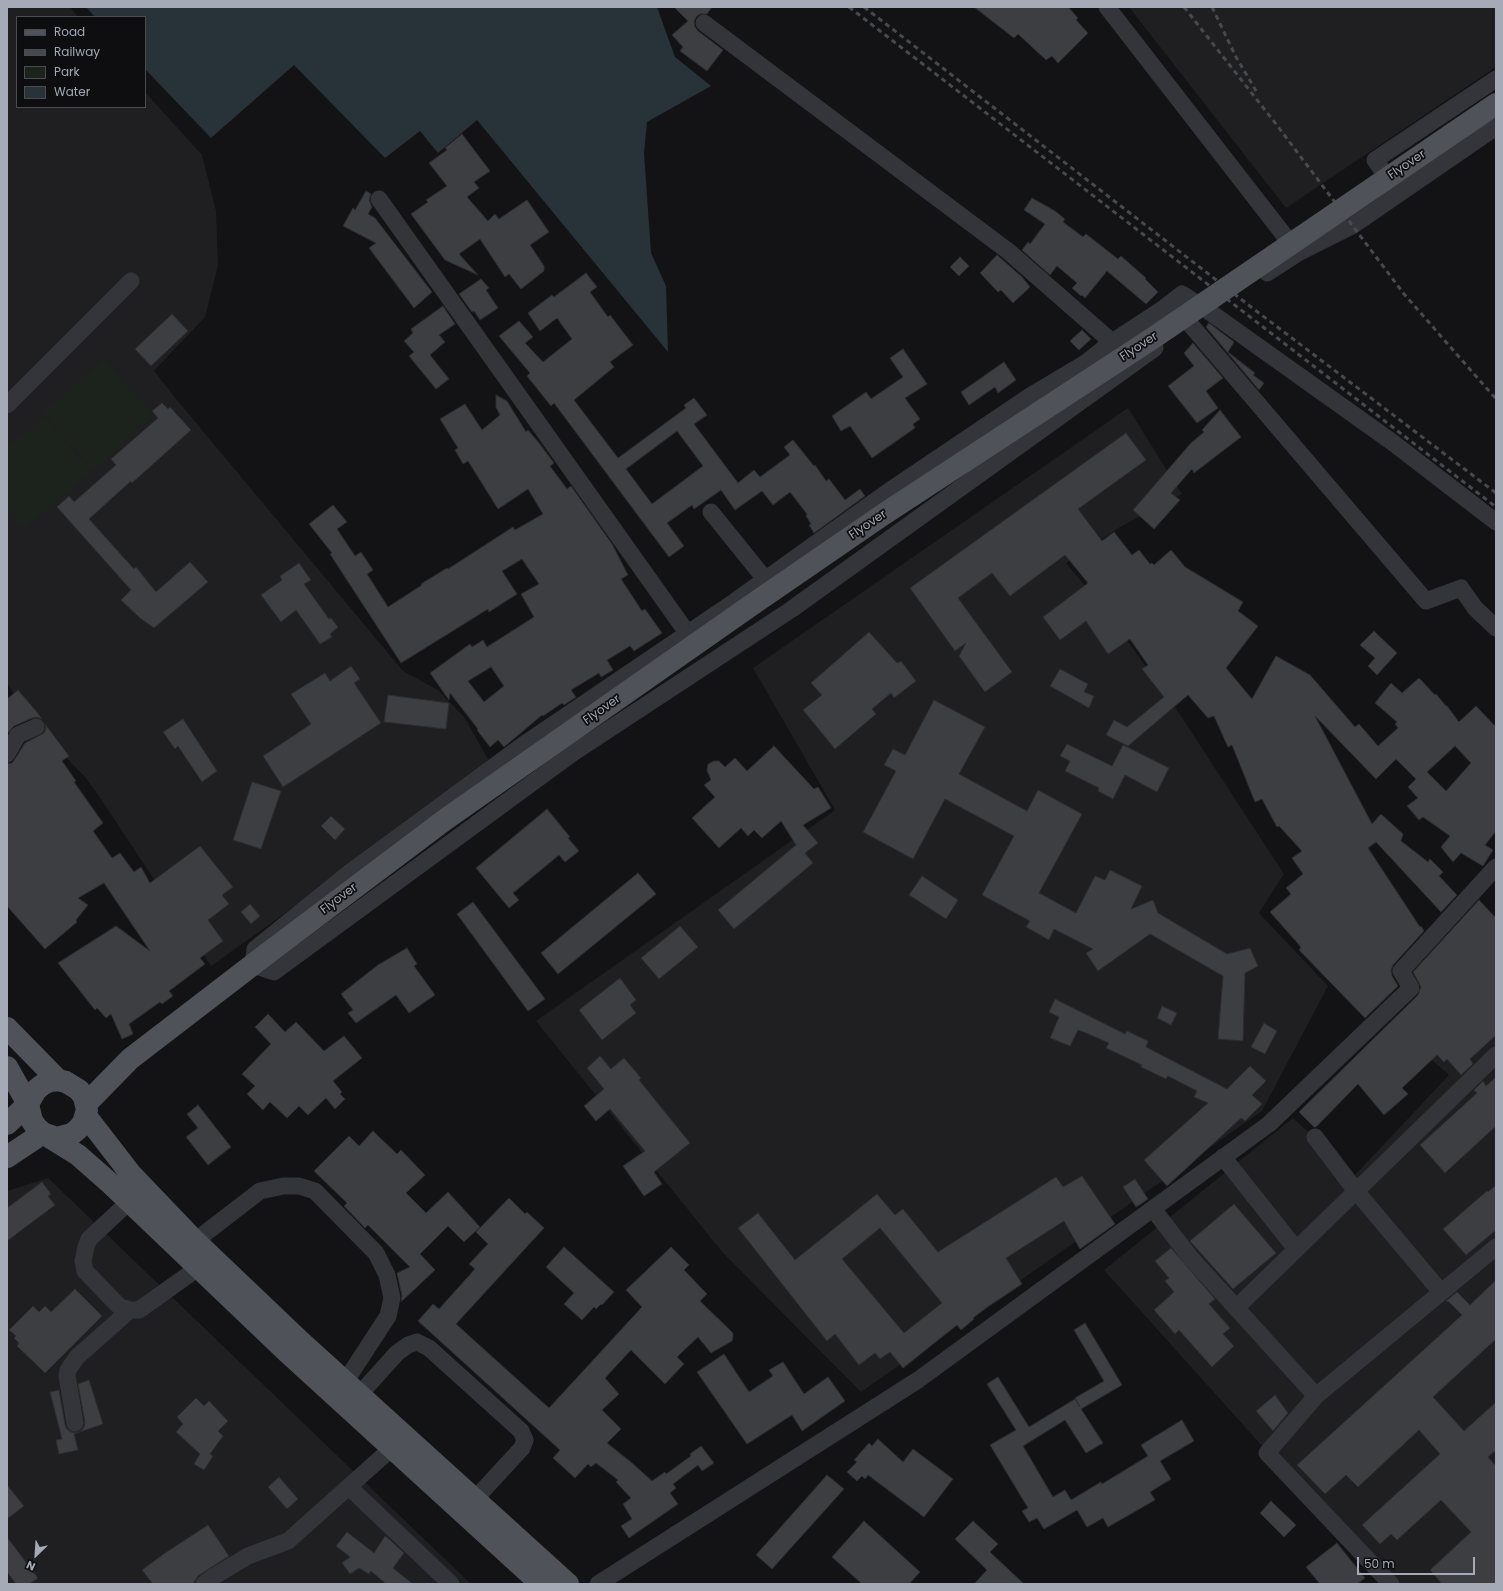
<!DOCTYPE html>
<style>
body{margin:0}
#map{position:relative;width:1503px;height:1591px;overflow:hidden;background:#131315;font-family:Poppins,sans-serif}
canvas{display:block}
.frame{position:absolute;inset:0;border:8px solid #a4aab6;pointer-events:none}
.legend{position:absolute;left:16px;top:16px;width:130px;height:92px;box-sizing:border-box;background:#0e0e10;border:1px solid #4a4c52;margin:0;padding:5px 7px;list-style:none;font-size:12px;color:#a4aab6}
.legend li{display:flex;align-items:center;gap:8px;height:20px}
.legend b{width:20px;border:1px solid #4a4c52}
.north{position:absolute;left:16px;top:1535px;width:40px;height:40px;-webkit-text-stroke:3px #0e0e10;paint-order:stroke;rotate:205deg;font-size:11px;font-weight:700;line-height:16px;text-align:center;color:#a4aab6}
.north::after{content:'';display:block;margin:auto;width:14px;height:18px;background:#a4aab6;clip-path:polygon(50% 0,100% 100%,50% 72%,0 100%)}
.scale{position:absolute;left:1357px;top:1557px;width:118px;height:18px;box-sizing:border-box;border:2px solid #a4aab6;border-top:0;padding-left:5px;font-size:12px;line-height:14px;white-space:nowrap;color:#a4aab6;-webkit-text-stroke:3px #0e0e10;paint-order:stroke}
</style>
<div id="map">
<canvas width="1503" height="1591"></canvas>
<div class="frame"></div>
<ul class="legend">
<li><b style="height:5px;background:#4f5259"></b>Road</li>
<li><b style="height:5px;background:#46494f"></b>Railway</li>
<li><b style="height:11px;background:#1b231c"></b>Park</li>
<li><b style="height:11px;background:#283239"></b>Water</li>
</ul>
<div class="north">N</div>
<div class="scale">50 m</div>
</div>
<script>
const g = document.querySelector('canvas').getContext('2d');
g.lineJoin = 'round';
function fill(path, color) { g.fillStyle = color; g.fill(path, 'evenodd'); }
const poly = rows => new Path2D(rows.map(r => 'M' + r).join(''));
function strokePath(path, color, width, dash) { g.strokeStyle = color; g.lineWidth = width; g.lineCap = dash ? 'butt' : 'round'; g.setLineDash(dash || []); g.stroke(path); }
function label(font, color, halo, rows, align = 'center') {
  g.font = font + ' Poppins,sans-serif'; g.lineWidth = 3.5; g.setLineDash([]); g.textBaseline = 'middle'; g.strokeStyle = halo; g.fillStyle = color; for (const [text, x, y, turn = 0] of rows) {
    g.save(); g.translate(x, y); g.rotate((+turn || 0) * Math.PI / 180); g.textAlign = isNaN(turn) ? turn : align; if (halo) g.strokeText(text, 0, 0); g.fillText(text, 0, 0); g.restore();
  }
}
fill(poly([
 [7,7,70,7,78,17,17,17,17,107,145,107,145,92,202,155,216,211,218,265,205,317,154,371,177,400,403,671,438,690,464,717,492,766,211,966,99,796,85,777,36,727,7,683],
 [1129,7,1496,7,1496,67,1286,208],
 [1128,408,1182,494,1120,527,1066,563,1096,599,1124,636,1179,713,1284,874,1259,913,1328,986,1262,1111,861,1392,723,1253,536,1021,835,810,753,668],
 [1496,956,1496,1584,1386,1584,1104,1270,1293,1118,1355,1175,1449,1075,1409,1040],
 [48,1178,471,1584,7,1584,7,1191]
]), '#1f1f22');
fill(poly([
 [104,359,154,416,93,470,43,413],
 [44,417,91,472,24,528,7,508,7,447]
]), '#1b231c');
fill(poly([
 [86,7,657,7,675,57,711,86,647,122,644,153,651,253,666,286,668,352,477,120,438,153,420,131,385,158,294,65,211,138,145,69,145,17,95,17]
]), '#283239');
const building = poly([
 [674,7,712,7,707,14,700,14,696,17,694,22,695,27,698,31,723,50,707,71,680,51,683,47,672,35,688,21,674,7],
 [974,7,1068,7,1078,18,1076,20,1088,33,1058,63,1052,56,1046,60,1018,34,1014,38,974,7],
 [462,134,490,171,474,182,479,188,467,197,488,221,495,214,499,219,527,200,549,232,530,245,544,266,544,271,521,289,509,274,505,277,480,239,459,254,478,275,445,260,411,214,428,202,426,200,447,186,429,163,447,150,445,148,462,134],
 [366,191,371,194,369,200,372,207,368,214,375,218,432,292,414,308,369,248,376,243,343,226,353,208,355,210,366,191],
 [1032,198,1055,211,1065,219,1063,222,1083,237,1086,234,1118,259,1121,256,1146,278,1145,279,1158,292,1146,304,1107,271,1085,298,1082,295,1081,296,1072,288,1077,283,1057,266,1050,275,1022,250,1028,242,1030,244,1045,224,1024,210,1032,198],
 [997,255,1022,277,1030,287,1013,303,1001,290,998,292,980,273,997,255],
 [960,257,969,266,959,276,950,267,960,257],
 [586,273,597,287,590,292,608,317,610,315,633,345,610,362,614,367,574,400,618,458,686,408,684,405,694,398,707,415,694,424,738,483,754,470,760,477,790,455,784,447,793,440,814,466,815,465,826,481,829,479,845,500,860,489,865,496,814,533,809,525,811,524,806,516,807,514,790,492,773,505,762,491,735,510,721,490,694,509,692,505,667,523,684,546,669,557,554,403,551,406,527,376,530,373,499,336,519,321,533,337,525,343,543,362,572,339,557,318,540,331,528,313,552,295,554,297,586,273],
 [677,431,703,466,652,504,626,469,677,431],
 [481,279,489,288,486,290,498,308,480,320,474,311,472,312,459,294,481,279],
 [443,306,455,324,439,335,445,342,430,355,449,379,436,389,409,356,414,352,404,341,413,333,411,329,443,306],
 [172,314,188,331,151,366,135,349,172,314],
 [1209,323,1234,342,1228,352,1255,373,1253,375,1264,383,1259,390,1206,327,1209,323],
 [1082,330,1091,339,1079,350,1070,341,1082,330],
 [1193,343,1223,378,1206,391,1218,408,1197,423,1168,386,1194,366,1184,353,1193,343],
 [903,349,927,384,905,398,920,419,913,424,915,428,872,458,850,426,841,431,832,416,866,392,871,399,903,377,890,358,903,349],
 [1004,362,1016,380,998,393,995,387,969,405,961,392,1004,362],
 [496,395,507,401,526,432,528,430,539,443,554,463,550,466,567,489,571,486,612,544,628,575,621,579,642,611,645,609,662,633,634,651,630,646,607,660,613,670,601,677,599,673,571,690,576,697,564,705,562,703,543,716,542,715,504,747,498,740,490,747,477,730,478,729,450,693,449,700,430,673,470,644,472,647,483,640,487,647,534,617,521,594,539,584,522,559,502,571,517,594,489,612,488,609,401,663,330,554,332,553,309,524,333,505,347,522,337,529,355,556,361,552,373,570,367,574,388,607,422,585,421,584,447,568,448,569,513,527,515,530,543,514,528,489,498,509,468,461,463,464,455,450,458,448,440,419,465,404,482,430,500,415,496,407,496,395],
 [491,667,504,686,484,702,468,681,491,667],
 [162,403,168,409,170,407,191,430,132,483,131,481,89,519,134,569,136,567,156,592,190,562,208,582,154,628,140,618,121,600,131,590,57,507,69,496,74,502,116,465,111,459,158,418,152,411,162,403],
 [1220,410,1241,437,1194,473,1192,469,1171,493,1180,500,1154,529,1133,510,1191,443,1204,432,1202,430,1220,410],
 [1126,433,1146,460,1078,509,1102,541,1114,532,1132,555,1139,550,1150,564,1152,563,1154,565,1171,550,1185,567,1243,602,1238,611,1258,626,1226,668,1252,699,1276,656,1310,675,1355,727,1359,724,1378,746,1398,728,1395,724,1397,722,1375,703,1391,683,1402,693,1419,678,1435,695,1436,694,1446,706,1447,706,1459,722,1476,706,1496,727,1496,831,1485,845,1493,850,1483,866,1461,853,1453,862,1441,847,1450,836,1423,817,1419,820,1407,806,1418,798,1408,787,1416,779,1396,759,1376,779,1315,716,1372,824,1381,814,1403,834,1401,841,1428,862,1430,859,1443,872,1439,876,1457,895,1441,912,1376,842,1368,848,1420,927,1421,926,1424,931,1393,965,1391,970,1392,976,1398,986,1365,1018,1299,950,1301,947,1270,912,1291,894,1286,888,1303,874,1292,858,1302,851,1279,826,1277,827,1262,799,1255,802,1232,745,1228,747,1214,716,1208,718,1188,695,1128,746,1106,735,1114,720,1127,727,1164,697,1142,669,1148,665,1130,639,1108,654,1086,621,1060,640,1043,617,1088,583,1065,555,1010,596,992,573,958,598,1012,672,985,692,959,656,966,643,955,651,910,588,1126,433],
 [1455,746,1471,763,1446,791,1427,772,1455,746],
 [299,563,311,580,304,584,329,619,331,618,338,627,330,634,332,637,320,644,296,610,281,622,261,595,282,580,280,576,299,563],
 [1374,631,1397,653,1377,675,1368,666,1375,658,1360,645,1374,631],
 [869,632,897,663,901,661,916,681,894,698,891,693,872,709,876,714,835,749,803,710,822,695,811,683,869,632],
 [351,666,360,679,354,683,381,723,283,787,263,756,311,724,291,694,325,673,330,681,351,666],
 [1060,669,1088,684,1084,692,1094,696,1089,708,1050,686,1060,669],
 [18,690,36,711,42,719,37,717,32,718,14,726,7,734,7,699,18,690],
 [388,695,449,703,446,729,384,722,388,695],
 [934,700,985,727,959,774,1027,811,1038,790,1082,814,1039,893,1076,913,1095,876,1105,880,1110,870,1142,886,1131,909,1153,900,1158,913,1227,954,1250,948,1258,966,1245,973,1243,1041,1218,1039,1223,976,1150,934,1098,971,1086,953,1093,949,1054,929,1049,940,1026,927,1030,921,982,895,1014,836,945,799,913,859,863,832,896,771,884,765,893,749,905,755,934,700],
 [183,719,217,771,202,782,178,746,175,749,163,732,183,719],
 [45,724,69,756,62,761,76,781,74,782,103,823,93,831,112,858,120,853,134,872,141,867,150,883,200,846,233,887,222,895,229,904,208,920,223,941,200,958,205,964,169,991,173,996,162,1004,160,1002,129,1024,133,1034,122,1039,111,1014,106,1018,97,1008,95,1010,58,963,116,926,150,951,104,883,78,898,88,905,76,920,77,922,45,949,7,906,7,764,12,763,15,759,25,743,44,733,46,728,45,724],
 [1067,744,1112,766,1123,745,1169,768,1157,792,1125,775,1113,799,1098,791,1099,788,1065,771,1070,761,1060,756,1067,744],
 [774,746,814,789,818,787,831,808,803,825,818,843,805,853,813,863,734,929,718,910,796,845,781,821,762,838,754,830,748,836,741,828,719,848,692,818,715,797,704,785,711,780,707,770,708,764,714,761,719,761,725,767,735,758,747,771,774,746],
 [252,782,281,791,261,849,233,840,252,782],
 [547,809,570,837,568,838,579,851,565,862,559,855,513,893,519,900,509,908,476,868,547,809],
 [331,816,345,829,335,840,321,826,331,816],
 [638,873,656,894,558,974,541,953,638,873],
 [922,876,958,900,946,919,909,895,922,876],
 [1479,900,1496,918,1496,1035,1470,1059,1473,1064,1461,1075,1447,1059,1444,1062,1437,1055,1402,1088,1408,1094,1384,1115,1358,1084,1316,1127,1314,1127,1299,1112,1418,995,1421,987,1413,972,1479,900],
 [473,902,545,999,528,1011,457,914,473,902],
 [250,904,260,916,251,924,241,912,250,904],
 [680,926,698,947,659,979,641,958,680,926],
 [407,948,417,964,414,966,435,995,409,1013,396,995,356,1023,348,1013,353,1010,341,994,378,965,407,948],
 [620,978,636,1000,630,1005,636,1013,602,1040,579,1010,620,978],
 [1055,999,1125,1034,1127,1031,1148,1041,1146,1047,1227,1089,1250,1066,1266,1081,1252,1095,1262,1104,1245,1121,1241,1118,1167,1186,1144,1160,1208,1103,1194,1097,1197,1091,1168,1076,1166,1079,1141,1067,1142,1065,1106,1048,1109,1043,1086,1033,1078,1030,1070,1046,1050,1038,1059,1017,1049,1012,1055,999],
 [1162,1006,1177,1013,1171,1025,1157,1018,1162,1006],
 [268,1014,285,1032,296,1022,324,1051,344,1036,362,1058,333,1081,342,1092,340,1094,345,1099,335,1109,326,1098,308,1115,299,1106,287,1118,270,1102,263,1110,247,1094,255,1086,242,1074,271,1044,255,1027,268,1014],
 [1264,1023,1277,1031,1265,1054,1251,1047,1264,1023],
 [600,1056,611,1069,624,1058,641,1078,639,1080,690,1143,654,1172,662,1184,644,1196,623,1166,645,1151,610,1109,596,1121,584,1106,604,1089,587,1068,600,1056],
 [1496,1077,1496,1126,1445,1173,1420,1145,1477,1093,1474,1090,1483,1081,1486,1086,1496,1077],
 [198,1105,231,1147,208,1165,186,1137,198,1128,187,1114,198,1105],
 [373,1131,397,1154,401,1150,425,1175,406,1193,426,1213,448,1192,480,1227,464,1242,448,1226,420,1254,435,1270,401,1302,402,1296,397,1273,410,1267,368,1225,365,1228,344,1206,347,1203,314,1171,349,1136,359,1146,373,1131],
 [1082,1176,1115,1224,1080,1249,1064,1221,1006,1258,1022,1284,986,1308,973,1318,974,1319,961,1330,957,1325,903,1368,890,1352,880,1359,875,1353,859,1365,835,1334,827,1341,738,1228,758,1213,795,1260,877,1194,895,1215,903,1209,938,1252,1056,1177,1063,1187,1082,1176],
 [880,1228,942,1303,904,1333,842,1259,880,1228],
 [1135,1179,1148,1199,1136,1207,1123,1187,1135,1179],
 [42,1182,51,1194,48,1196,55,1205,7,1241,7,1208,42,1182],
 [1496,1185,1496,1230,1466,1255,1443,1229,1487,1191,1488,1192,1496,1185],
 [509,1198,525,1214,527,1212,544,1228,456,1324,549,1408,642,1307,626,1290,671,1247,689,1265,684,1270,707,1294,700,1301,733,1333,733,1337,732,1341,711,1353,698,1337,677,1357,684,1364,665,1384,631,1350,605,1378,619,1394,602,1410,621,1429,607,1443,632,1463,652,1481,665,1472,666,1474,691,1456,690,1454,701,1446,714,1463,702,1471,698,1465,673,1484,676,1488,670,1493,678,1504,629,1538,621,1526,632,1519,623,1504,631,1498,616,1482,618,1480,596,1463,591,1467,588,1464,575,1478,553,1458,560,1450,418,1321,433,1304,439,1309,475,1269,469,1264,488,1244,476,1232,509,1198],
 [1234,1204,1276,1253,1233,1289,1190,1241,1234,1204],
 [564,1247,614,1292,602,1305,601,1304,596,1309,594,1307,582,1320,564,1304,574,1293,546,1267,564,1247],
 [1171,1248,1215,1299,1209,1304,1230,1328,1223,1334,1234,1346,1212,1367,1179,1330,1175,1334,1154,1310,1174,1292,1165,1281,1169,1278,1155,1261,1171,1248],
 [1496,1280,1496,1339,1433,1397,1464,1431,1496,1402,1496,1450,1488,1457,1496,1466,1496,1584,1442,1584,1430,1570,1471,1532,1441,1500,1397,1540,1391,1534,1380,1544,1362,1525,1440,1454,1419,1430,1358,1487,1346,1475,1325,1494,1297,1465,1462,1315,1449,1302,1446,1301,1457,1292,1470,1305,1496,1280],
 [75,1289,102,1316,45,1373,17,1346,19,1343,14,1338,16,1336,9,1330,33,1306,39,1312,45,1306,51,1312,75,1289],
 [1085,1323,1122,1385,1081,1409,1103,1443,1086,1453,1065,1420,1023,1446,1053,1497,1065,1490,1071,1500,1101,1482,1102,1484,1148,1456,1141,1445,1182,1420,1194,1441,1160,1461,1171,1479,1150,1492,1155,1500,1108,1527,1103,1518,1087,1527,1077,1510,1044,1529,1037,1518,1029,1522,1022,1511,1028,1508,990,1445,1016,1430,987,1384,998,1377,1029,1427,1075,1399,1080,1407,1075,1398,1104,1381,1074,1330,1085,1323],
 [724,1354,749,1392,773,1376,769,1370,783,1362,804,1394,828,1377,845,1401,802,1431,792,1415,747,1444,697,1372,724,1354],
 [89,1380,103,1424,74,1434,78,1450,59,1454,56,1440,62,1439,50,1392,59,1390,65,1425,67,1429,71,1432,77,1433,82,1430,84,1427,85,1422,78,1384,89,1380],
 [1275,1395,1288,1413,1273,1431,1256,1411,1275,1395],
 [196,1398,204,1406,209,1401,228,1421,218,1431,223,1436,210,1454,213,1456,204,1470,194,1464,200,1454,176,1432,183,1424,177,1417,196,1398],
 [878,1439,903,1462,913,1449,953,1479,924,1517,868,1475,865,1479,862,1476,857,1481,847,1472,857,1462,854,1460,869,1443,872,1446,878,1439],
 [827,1475,844,1489,772,1569,756,1555,827,1475],
 [279,1477,298,1499,287,1509,268,1487,279,1477],
 [7,1485,24,1506,7,1519,7,1485],
 [1271,1501,1296,1525,1284,1537,1260,1513,1271,1501],
 [864,1521,920,1572,909,1584,862,1584,832,1557,864,1521],
 [973,1521,998,1544,990,1552,1024,1584,974,1584,987,1570,955,1539,973,1521],
 [208,1525,229,1556,198,1576,193,1584,153,1584,142,1570,165,1553,208,1525],
 [347,1532,374,1553,385,1536,389,1539,404,1553,393,1568,413,1584,386,1584,371,1571,369,1574,359,1568,350,1574,342,1563,350,1557,336,1546,347,1532],
 [7,1537,38,1578,29,1584,16,1584,7,1572,7,1537],
 [1337,1543,1365,1578,1357,1584,1320,1584,1306,1567,1337,1543]
]);
fill(building, '#3d3e42');
strokePath(building, '#2d2d31', 1);
strokePath(poly([
 [1107,7,1298,253],
 [704,23,1008,251,1112,342],
 [1395,188,1375,160,1496,79],
 [379,199,688,634],
 [1267,273,1298,253,1352,226,1496,127],
 [1189,323,1426,601,1461,588,1475,608,1496,628],
 [1155,348,792,609,573,753,274,972,253,965,255,949,349,873,523,745,734,602,892,489,1030,396,1087,362,1112,342,1164,308,1182,294,1207,310,1392,442,1496,522],
 [7,405,131,281],
 [711,512,765,579],
 [7,754,18,735,36,727],
 [1315,1137,1356,1191,1441,1292],
 [1223,1157,1296,1249],
 [130,1201,89,1239,86,1247,83,1261,85,1271,112,1299,120,1307,130,1310,139,1310,198,1268],
 [1153,1209,1190,1257,1316,1396],
 [195,1241,260,1191,283,1186,299,1186,315,1191,376,1253,387,1275,392,1298,388,1316,345,1382],
 [1236,1308,1496,1055],
 [359,1395,397,1353,408,1345,417,1342,429,1348,521,1431,525,1440,522,1448,475,1499],
 [75,1423,67,1376,68,1370,77,1357,130,1310],
 [349,1487,451,1584],
 [204,1584,213,1577,248,1556,288,1541,392,1448],
 [598,1584,918,1380,1269,1124,1411,988,1401,971,1496,867],
 [1391,1584,1267,1453,1316,1396,1496,1247]
]), '#34353a', 17);
strokePath(poly([
 [7,1028,58,1080],
 [7,1067,28,1104,7,1124],
 [58,1080,66,1082,79,1090,84,1097,87,1110,83,1123,78,1129,72,1134,57,1138,43,1133,37,1128,32,1121,28,1104,36,1090,42,1085,50,1081,58,1080],
 [86,1104,130,1059,268,953],
 [86,1116,130,1173,195,1241,301,1342,568,1584],
 [49,1137,78,1155,111,1184,287,1352,541,1584],
 [7,1157,43,1133]
]), '#4f5259', 22);
strokePath(poly([
 [849,7,1496,507],
 [864,7,1255,310,1496,493],
 [1184,7,1276,124,1404,294,1496,399],
 [1212,7,1236,57,1258,94]
]), '#46494f', 3, [5, 4]);
strokePath(poly([
 [268,953,446,819,753,604,884,514,1156,336,1496,104]
]), '#4f5259', 22);
label('12px', '#a4aab6', '#0e0e10', [
 ["Flyover",1407,165,-34],
 ["Flyover",1139,347,-33],
 ["Flyover",868,525,-34],
 ["Flyover",602,710,-35],
 ["Flyover",339,899,-37]
]);
</script>
